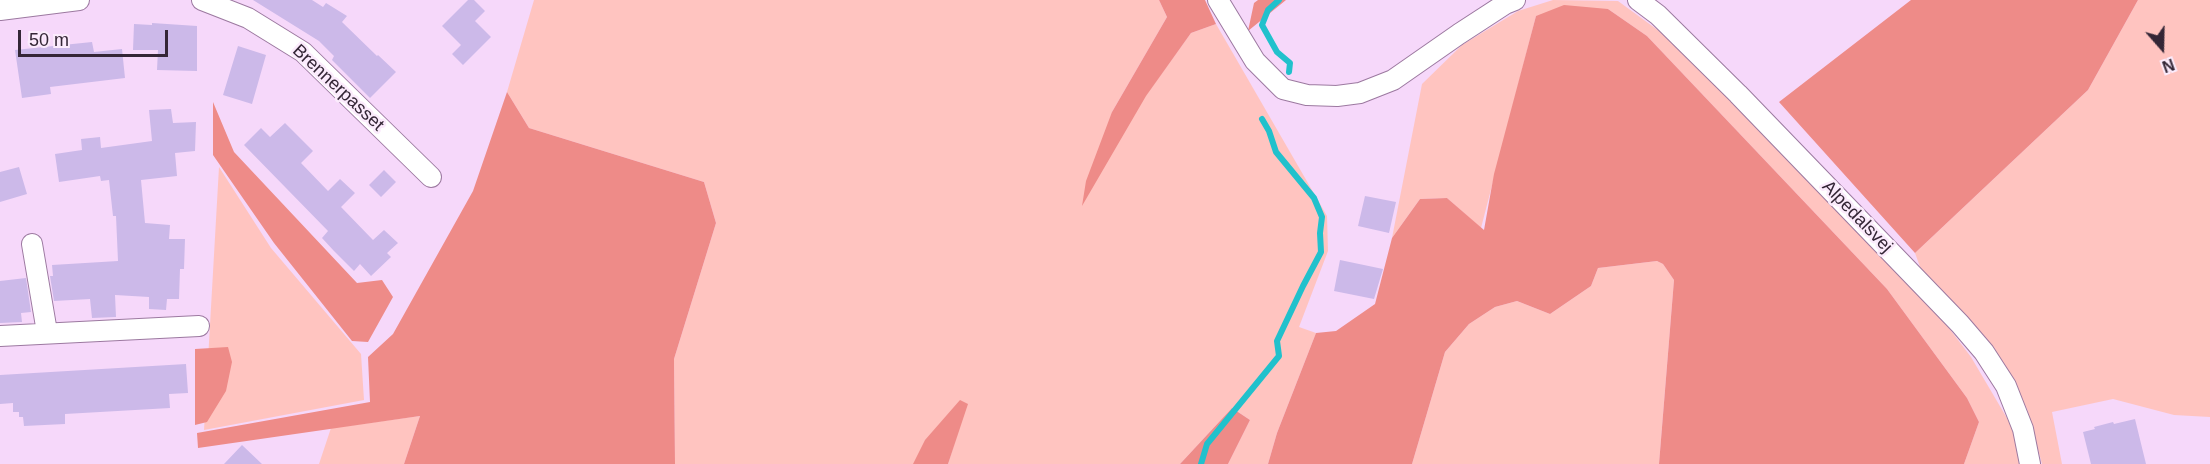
<!DOCTYPE html>
<style>
body{margin:0}
#map{position:relative;width:2210px;height:464px;overflow:hidden;background:#f6d8fa;font-family:Arial,sans-serif}
canvas{display:block}
.north{position:absolute;left:2132px;top:18px;width:60px;height:60px;-webkit-text-stroke:4px #fbebfc;paint-order:stroke;rotate:160deg;font-size:16px;font-weight:700;line-height:24px;text-align:center;color:#342636}
.north::after{content:'';display:block;margin:auto;width:21px;height:27px;background:#342636;clip-path:polygon(50% 0,100% 100%,50% 72%,0 100%)}
.scale{position:absolute;left:18px;top:30px;width:150px;height:27px;box-sizing:border-box;border:3px solid #342636;border-top:0;padding-left:8px;font-size:18px;line-height:21px;white-space:nowrap;color:#342636;-webkit-text-stroke:4px #fbebfc;paint-order:stroke}
</style>
<div id="map">
<canvas width="2210" height="464"></canvas>
<div class="north">N</div>
<div class="scale">50 m</div>
</div>
<script>
const g = document.querySelector('canvas').getContext('2d');
g.lineJoin = 'round';
function fill(path, color) { g.fillStyle = color; g.fill(path, 'evenodd'); }
const poly = rows => new Path2D(rows.map(r => 'M' + r).join(''));
function strokePath(path, color, width, dash) { g.strokeStyle = color; g.lineWidth = width; g.lineCap = dash ? 'butt' : 'round'; g.setLineDash(dash || []); g.stroke(path); }
function label(font, color, halo, rows, align = 'center') {
  g.font = font + ' Arial,sans-serif'; g.lineWidth = 5; g.setLineDash([]); g.textBaseline = 'middle'; g.strokeStyle = halo; g.fillStyle = color; for (const [text, x, y, turn = 0] of rows) {
    g.save(); g.translate(x, y); g.rotate((+turn || 0) * Math.PI / 180); g.textAlign = isNaN(turn) ? turn : align; if (halo) g.strokeText(text, 0, 0); g.fillText(text, 0, 0); g.restore();
  }
}
fill(poly([
 [534,0,1159,0,1167,17,1112,112,1146,95,1191,33,1216,24,1327,216,1328,251,1299,327,1316,333,1277,433,1268,464,1228,464,1250,420,1232,408,1180,464,948,464,963,416,938,464,675,464,674,359,716,223,704,182,529,128,507,92],
 [1553,0,1618,1,1670,39,1933,307,1971,357,2014,430,2019,464,1964,464,1979,422,1967,398,1887,289,1647,36,1608,9,1536,16,1481,228,1447,198,1420,199,1392,238,1422,84,1462,45,1518,11],
 [2138,0,2210,0,2210,417,2174,415,2113,399,2052,412,2062,464,2042,464,2027,409,1996,354,1923,275,1915,253,2088,90],
 [219,167,271,248,361,354,364,400,204,430],
 [1657,261,1663,264,1674,280,1659,464,1412,464,1445,352,1469,324,1495,307,1517,301,1550,314,1591,286,1598,268],
 [420,416,404,464,319,464,331,428]
]), '#ffc4c0');
fill(poly([
 [1159,0,1205,0,1216,24,1191,33,1146,96,1082,206,1086,181,1112,112,1167,17],
 [1258,0,1286,0,1248,31,1254,3],
 [1911,0,2138,0,2088,90,1915,253,1779,102],
 [1564,5,1608,9,1647,36,1887,289,1967,398,1979,422,1964,464,1659,464,1674,280,1663,264,1657,261,1598,268,1591,286,1550,314,1517,301,1495,307,1469,324,1445,352,1412,464,1268,464,1277,433,1316,333,1336,331,1375,304,1392,238,1420,199,1447,198,1484,230,1494,174,1536,16],
 [507,92,529,128,704,182,716,223,674,359,675,464,404,464,420,416,198,448,197,433,370,402,368,357,393,334,473,191],
 [213,102,234,152,357,283,382,280,393,297,368,342,352,341,274,243,213,155],
 [228,347,232,362,226,391,207,422,195,425,195,349],
 [960,400,968,404,948,464,913,464,925,440],
 [1232,408,1250,420,1228,464,1180,464]
]), '#ee8b88');
strokePath(poly([
 [1279,0,1268,10,1262,25,1277,52,1290,63,1289,72],
 [1201,464,1207,444,1279,356,1277,341,1303,286,1321,252,1320,233,1322,217,1314,198,1276,152,1269,131,1262,119]
]), '#21c1cc', 6);
fill(poly([
 [253,0,312,0,323,7,326,3,347,16,342,22,377,56,378,55,396,72,370,98,332,60,334,56,319,41],
 [468,0,474,0,485,11,475,21,491,37,463,65,452,54,461,45,442,26],
 [152,23,197,26,197,71,157,70,158,50,133,50,134,24,152,25],
 [92,42,94,52,122,49,125,78,50,87,51,94,22,98,15,50],
 [238,46,266,55,252,104,223,95],
 [171,109,173,123,196,122,195,151,175,153,177,176,141,180,145,223,170,225,169,239,185,239,184,269,180,269,179,299,167,299,166,310,149,309,149,297,115,295,116,317,92,318,90,299,54,301,50,276,53,276,52,265,118,261,116,216,113,216,109,180,101,181,100,176,59,182,55,154,82,150,81,139,100,137,101,148,152,141,149,110],
 [285,123,313,151,301,163,328,191,340,179,355,193,341,207,373,240,384,230,398,243,387,253,391,257,371,276,360,264,354,271,334,251,322,238,328,231,244,145,261,128,270,137],
 [19,167,27,194,0,202,0,172],
 [384,170,396,182,381,197,369,185],
 [1365,196,1396,202,1389,233,1358,226],
 [1340,260,1383,269,1374,299,1334,291],
 [26,278,31,312,21,313,22,322,0,323,0,281],
 [186,364,188,393,169,394,170,408,65,414,65,424,24,426,23,417,19,417,19,412,13,412,13,403,0,404,0,375],
 [2135,419,2146,464,2091,464,2083,432,2095,429,2094,427,2113,422,2114,424],
 [242,445,262,464,224,464]
]), '#ccb9e9');
const minor = poly([
 [202,0,248,18,303,52,431,177],
 [1218,0,1255,61,1283,89,1307,95,1337,96,1360,93,1393,80,1459,34,1505,4,1515,0],
 [1638,0,1658,15,1738,94,1960,324,1984,352,2006,386,2023,429,2030,464],
 [0,10,79,0],
 [32,244,47,332],
 [0,336,199,326]
]);
strokePath(minor, '#9c79a0', 22);
strokePath(minor, '#fff', 20);
label('18px', '#342636', '#fbebfc', [
 ["Brennerpasset",338,88,43],
 ["Alpedalsvej",1857,217,46]
]);
</script>
